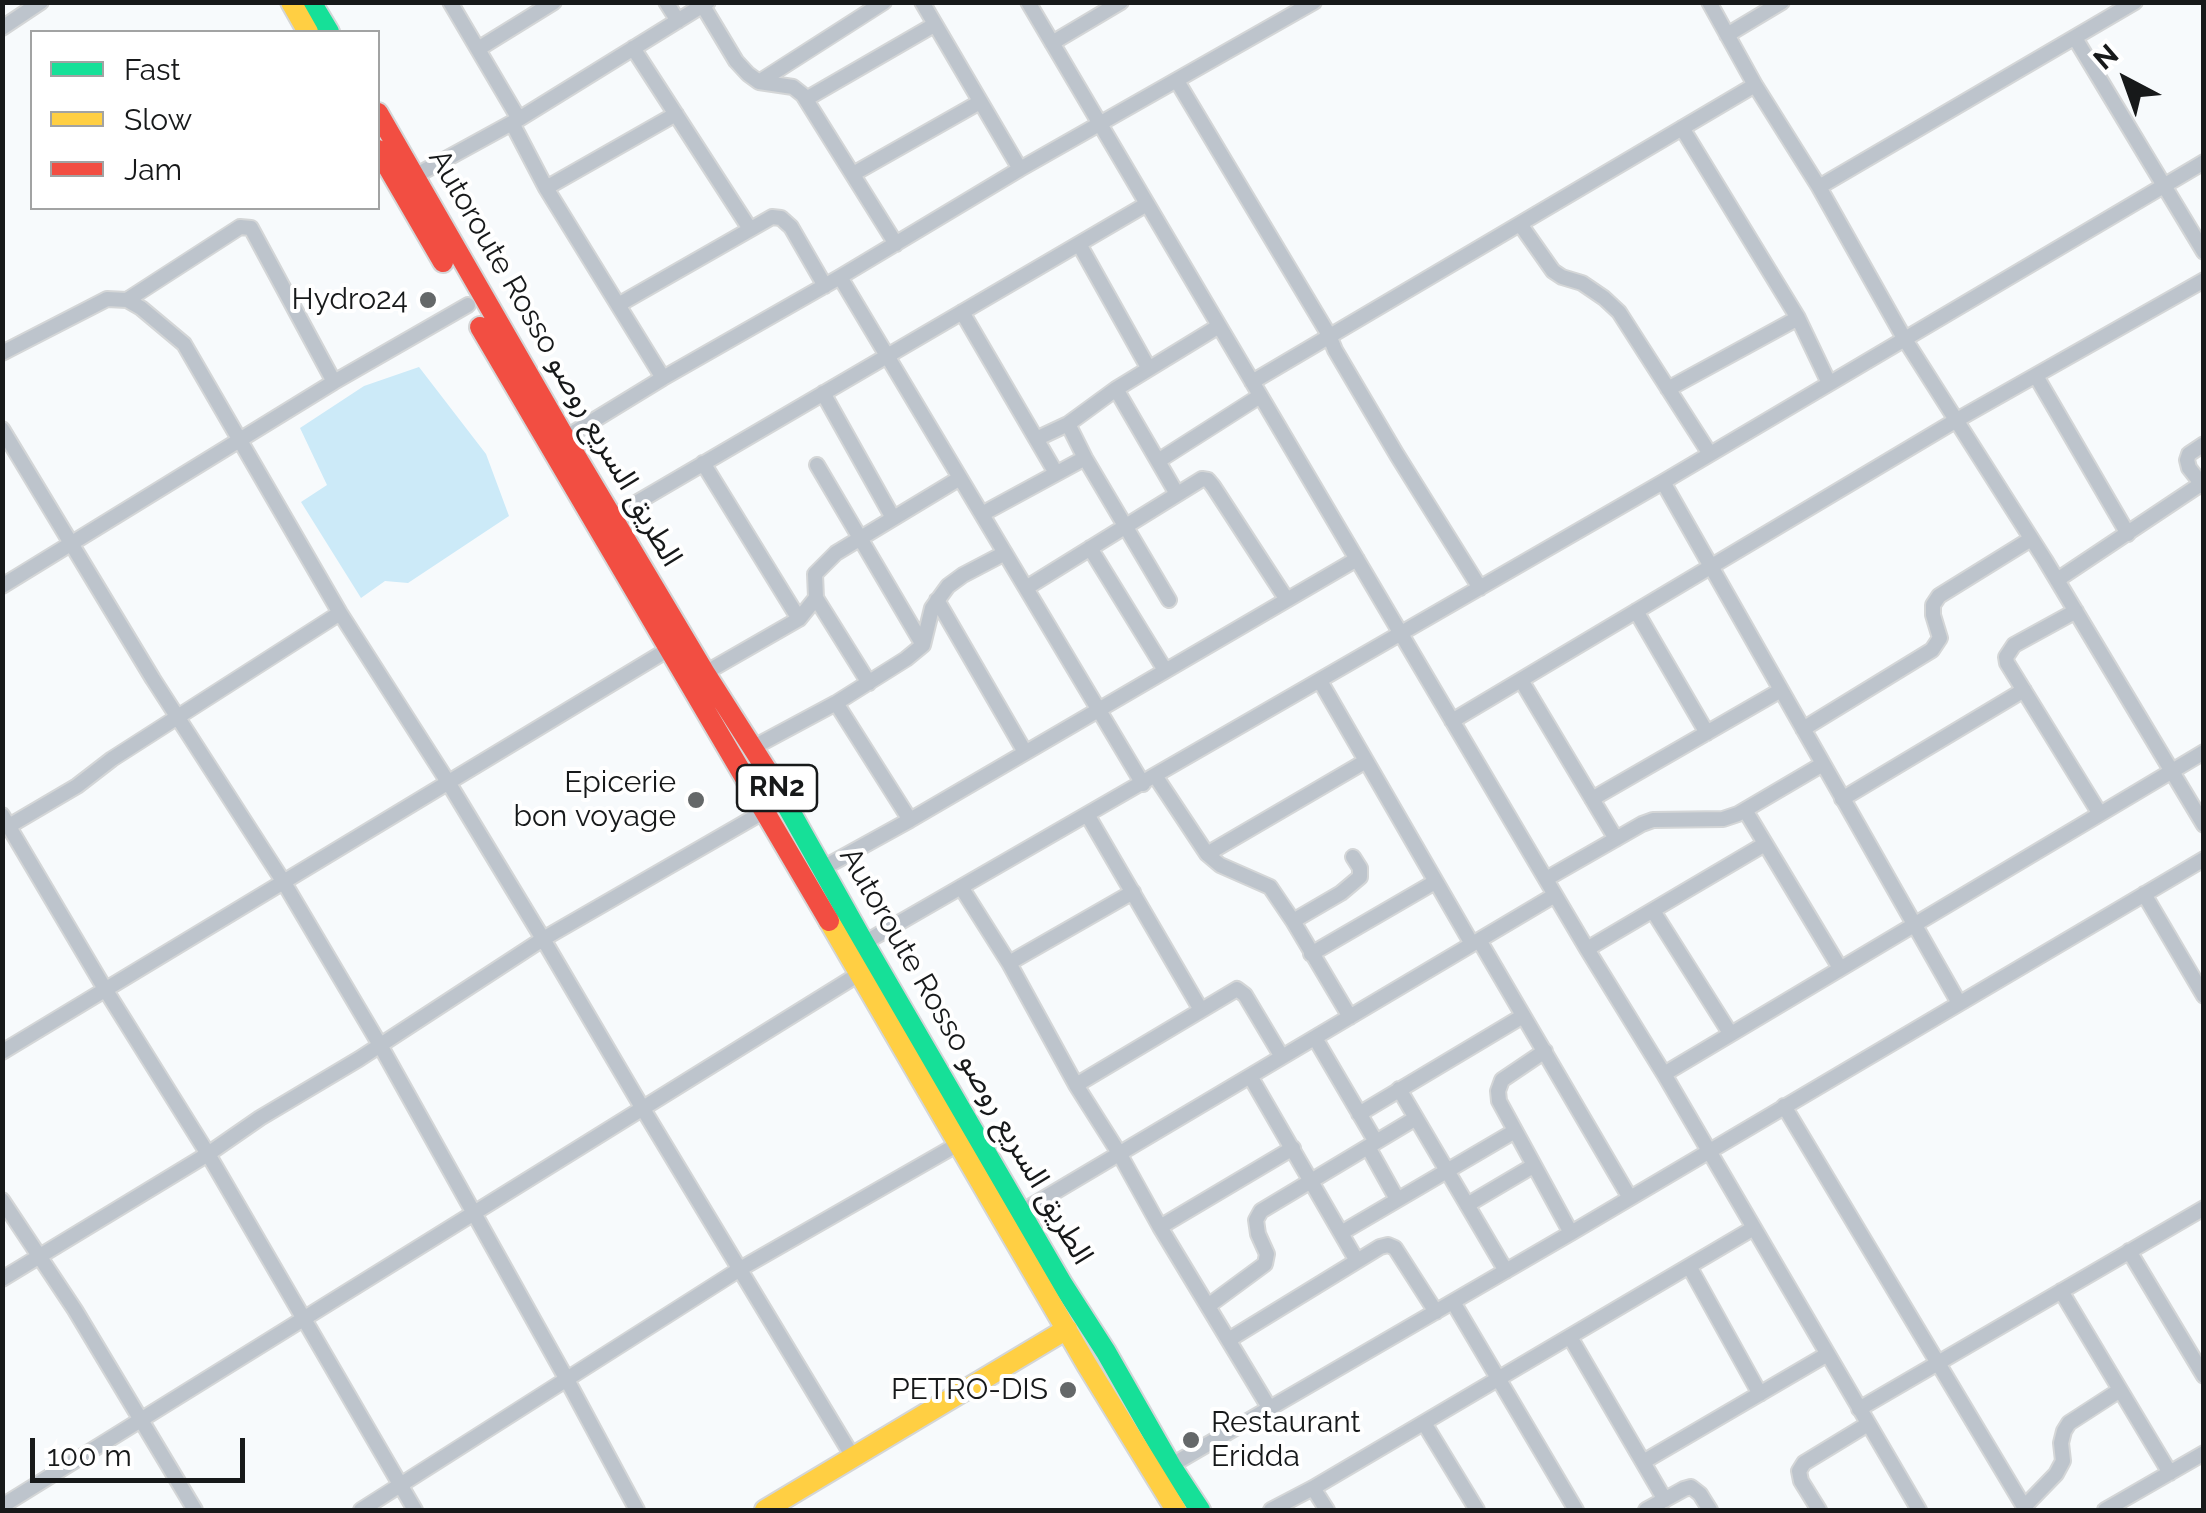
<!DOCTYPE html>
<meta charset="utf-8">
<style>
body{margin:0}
#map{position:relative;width:2206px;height:1513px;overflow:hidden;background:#f7fafc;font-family:Raleway,sans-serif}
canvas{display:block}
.frame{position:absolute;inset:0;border:5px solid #17191a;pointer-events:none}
.legend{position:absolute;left:30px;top:30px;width:350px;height:180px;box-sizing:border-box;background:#fff;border:2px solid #a2a3a3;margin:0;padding:12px 18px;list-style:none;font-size:30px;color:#17191a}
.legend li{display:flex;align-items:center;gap:20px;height:50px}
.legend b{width:50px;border:2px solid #a2a3a3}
.north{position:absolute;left:2076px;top:30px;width:100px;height:100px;-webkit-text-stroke:8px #fff;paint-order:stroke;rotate:319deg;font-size:28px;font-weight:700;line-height:40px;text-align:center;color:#17191a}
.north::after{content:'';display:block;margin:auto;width:35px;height:45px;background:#17191a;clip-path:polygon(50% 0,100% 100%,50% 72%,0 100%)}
.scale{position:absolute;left:30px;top:1438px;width:215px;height:45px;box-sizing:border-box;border:5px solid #17191a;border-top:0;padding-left:12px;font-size:30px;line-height:35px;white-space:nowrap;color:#17191a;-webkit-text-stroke:8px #fff;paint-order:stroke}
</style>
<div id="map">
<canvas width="2206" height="1513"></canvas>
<div class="frame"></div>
<ul class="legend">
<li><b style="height:12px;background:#16e098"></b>Fast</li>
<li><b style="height:12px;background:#ffcf43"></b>Slow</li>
<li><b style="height:12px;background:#f24e42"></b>Jam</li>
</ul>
<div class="north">N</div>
<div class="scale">100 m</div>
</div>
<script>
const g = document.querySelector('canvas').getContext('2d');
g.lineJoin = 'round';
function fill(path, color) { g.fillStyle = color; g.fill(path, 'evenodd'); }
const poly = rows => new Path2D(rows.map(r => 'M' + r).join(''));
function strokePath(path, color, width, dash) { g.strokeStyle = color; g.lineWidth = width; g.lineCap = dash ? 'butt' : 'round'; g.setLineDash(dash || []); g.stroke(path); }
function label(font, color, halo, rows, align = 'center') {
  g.font = font + ' Raleway,"Noto Sans Arabic",sans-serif'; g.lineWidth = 8; g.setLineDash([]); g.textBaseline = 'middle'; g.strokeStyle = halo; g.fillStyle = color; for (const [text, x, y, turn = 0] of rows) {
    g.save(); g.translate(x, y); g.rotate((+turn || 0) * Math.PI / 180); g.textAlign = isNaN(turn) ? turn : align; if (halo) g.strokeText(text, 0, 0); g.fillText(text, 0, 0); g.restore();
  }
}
fill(poly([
 [419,367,486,454,509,516,408,583,385,581,361,598,301,502,327,485,300,428,364,386]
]), '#cceaf8');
const street = poly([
 [450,2,519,119],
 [666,2,678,21],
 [922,2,1020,169],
 [1028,2,1587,949,1664,1074,1919,1510],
 [1709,2,1755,85,1819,187,1904,338,2045,560,2204,825],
 [703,6,736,61,748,74,759,82,793,87,803,95,896,244],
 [2,28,41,2],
 [1727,35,1782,2],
 [2075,38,2204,252],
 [1052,43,1121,2],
 [633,48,750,229],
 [478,49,554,2],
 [1177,81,1329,335,1335,350,1397,455,1480,588],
 [759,82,884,2],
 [806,99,934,25],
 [512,123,546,188,663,378],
 [1682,128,1798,318,1829,383],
 [853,174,980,102],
 [415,176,519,119,708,2],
 [1819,187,2135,2],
 [546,188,676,114],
 [1520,224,1553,271,1562,277,1582,283,1604,298,1619,312,1710,454],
 [1079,244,1149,369],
 [840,277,1143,784],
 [127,300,240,227,251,228,334,382],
 [618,305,772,217,781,218,791,227,825,286],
 [962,312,1056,473],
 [2,353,107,299,127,300,141,308,184,344,340,613,448,782,543,939,643,1109,853,1457],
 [2036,376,2128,534],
 [1252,382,1755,85],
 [1116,389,1177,494],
 [1668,389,1798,318],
 [823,393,893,518],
 [2,429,153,679,283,881,380,1045,566,1378,637,1510],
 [565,438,663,378,840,277,1020,169,1314,2],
 [1036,439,1068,424],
 [2204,444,2189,454,2187,460,2189,468,2204,487],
 [1158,461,1260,396],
 [703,463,799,619],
 [817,465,923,645],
 [1663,482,1959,1003],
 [982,514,1085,458],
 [612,517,1147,204],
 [1090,548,1165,670],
 [2057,580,2201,484],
 [2,586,334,382,468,305],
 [1026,588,1202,479,1208,480,1213,486,1287,600],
 [816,598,869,683],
 [937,600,1025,752],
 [1169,600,1085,458,1068,424,1116,389,1219,326],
 [1636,611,1707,733],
 [2076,611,2014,645,2006,657,2007,663,2100,814],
 [705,673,799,619,816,598,815,574,836,553,960,478],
 [1521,680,1616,839],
 [1320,681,1472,944],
 [836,703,910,820],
 [1452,721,1955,421,2204,280],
 [1803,729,1932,650,1940,638,1933,615,1933,605,1939,596,2031,539],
 [754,747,836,703,906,659,923,645,932,608,948,586,963,575,1005,553],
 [1156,777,1207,854,1220,865,1270,887,1293,921,1350,1017],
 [1592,799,1781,690],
 [1842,799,2024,690],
 [1745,810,1840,968],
 [2,815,105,989,208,1154,415,1510],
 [1088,816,1201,1010],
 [9,826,77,786,112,759,340,613],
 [1207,854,1366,761],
 [823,868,910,820,1357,559],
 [1546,879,1642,824,1653,820,1723,819,1738,814,1823,764],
 [961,887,1009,963,1076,1085,1237,989,1245,995,1282,1057],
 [2144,894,2204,996],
 [1653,911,1730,1033],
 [1293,921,1341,893,1360,877,1360,868,1353,857],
 [1479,940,1630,1198],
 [864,943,1663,482,2204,162],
 [1587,949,1765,844],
 [1311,954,1435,882],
 [1009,963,1133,892],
 [1315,1038,1376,1142],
 [1545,1051,1502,1080,1498,1091,1499,1101,1571,1233],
 [2,1052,669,649],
 [1664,1074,2204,752],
 [1250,1076,1357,1261],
 [1076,1085,1119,1153,1160,1227,1270,1409],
 [1399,1089,1506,1271],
 [1784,1106,2026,1510],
 [1359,1114,1523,1016],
 [1368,1147,1397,1199],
 [2,1200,75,1310,195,1510],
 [1467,1205,1533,1166],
 [1021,1212,1555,895],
 [1160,1227,1293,1148],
 [1341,1233,1515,1131],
 [2129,1251,2204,1376],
 [1689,1266,1760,1394],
 [2,1279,208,1154,260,1118,359,1059,543,939,765,811],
 [2061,1291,2170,1473],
 [1453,1302,1576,1510],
 [1208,1306,1265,1264,1267,1254,1258,1234,1256,1220,1261,1211,1416,1118],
 [1570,1337,1665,1500],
 [1230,1339,1380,1247,1388,1245,1395,1248,1436,1312],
 [1859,1409,2204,1208],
 [1424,1423,1477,1510],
 [1643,1462,1826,1355],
 [1165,1469,1571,1233,2204,859],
 [1313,1488,1327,1510],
 [2,1506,859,974],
 [2024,1507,2056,1474,2063,1461,2061,1443,2064,1431,2069,1423,2120,1390],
 [361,1510,740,1269,960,1143],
 [1271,1510,1313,1488,1752,1229],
 [1646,1510,1684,1489,1691,1487,1700,1494,1710,1510],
 [1819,1510,1801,1481,1799,1471,1804,1463,1868,1424],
 [2105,1510,2204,1453]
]);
const fast = poly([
 [311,2,329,32],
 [768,772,864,943,1063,1285,1106,1352,1171,1466,1200,1510]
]);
const slow = poly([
 [291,2,308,32],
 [829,921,1087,1365,1176,1510],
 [765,1510,1067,1329]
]);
const jam = poly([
 [378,113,565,438,705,673,768,772],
 [378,150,443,262],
 [480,327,829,921]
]);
strokePath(street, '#d4d6d7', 18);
strokePath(fast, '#d4d6d7', 24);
strokePath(slow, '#d4d6d7', 24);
strokePath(jam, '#d4d6d7', 24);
strokePath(street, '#bdc4cc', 14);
strokePath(fast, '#16e098', 20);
strokePath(slow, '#ffcf43', 20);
strokePath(jam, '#f24e42', 20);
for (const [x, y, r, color] of [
 [428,300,10,"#656869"],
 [696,800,10,"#656869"],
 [1068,1390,10,"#656869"],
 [1191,1440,10,"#656869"]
]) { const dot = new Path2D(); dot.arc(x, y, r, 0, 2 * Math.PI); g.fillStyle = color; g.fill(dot); strokePath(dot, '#fff', 4); }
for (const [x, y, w] of [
 [777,788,80]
]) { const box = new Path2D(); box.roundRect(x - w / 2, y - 23, w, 46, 8); g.fillStyle = '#fff'; g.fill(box); strokePath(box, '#17191a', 2.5); }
label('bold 28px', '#17191a', null, [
 ["RN2",777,788]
]);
label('30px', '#17191a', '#fff', [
 ["Hydro24",408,300],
 ["Epicerie",676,783],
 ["bon voyage",676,817],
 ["PETRO-DIS",1048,1390],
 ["Restaurant",1211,1423,"left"],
 ["Eridda",1211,1457,"left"]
], 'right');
label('30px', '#17191a', '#fff', [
 ["Autoroute Rosso الطريق السريع روصو",555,358,60],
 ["Autoroute Rosso الطريق السريع روصو",966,1056,60]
]);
</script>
